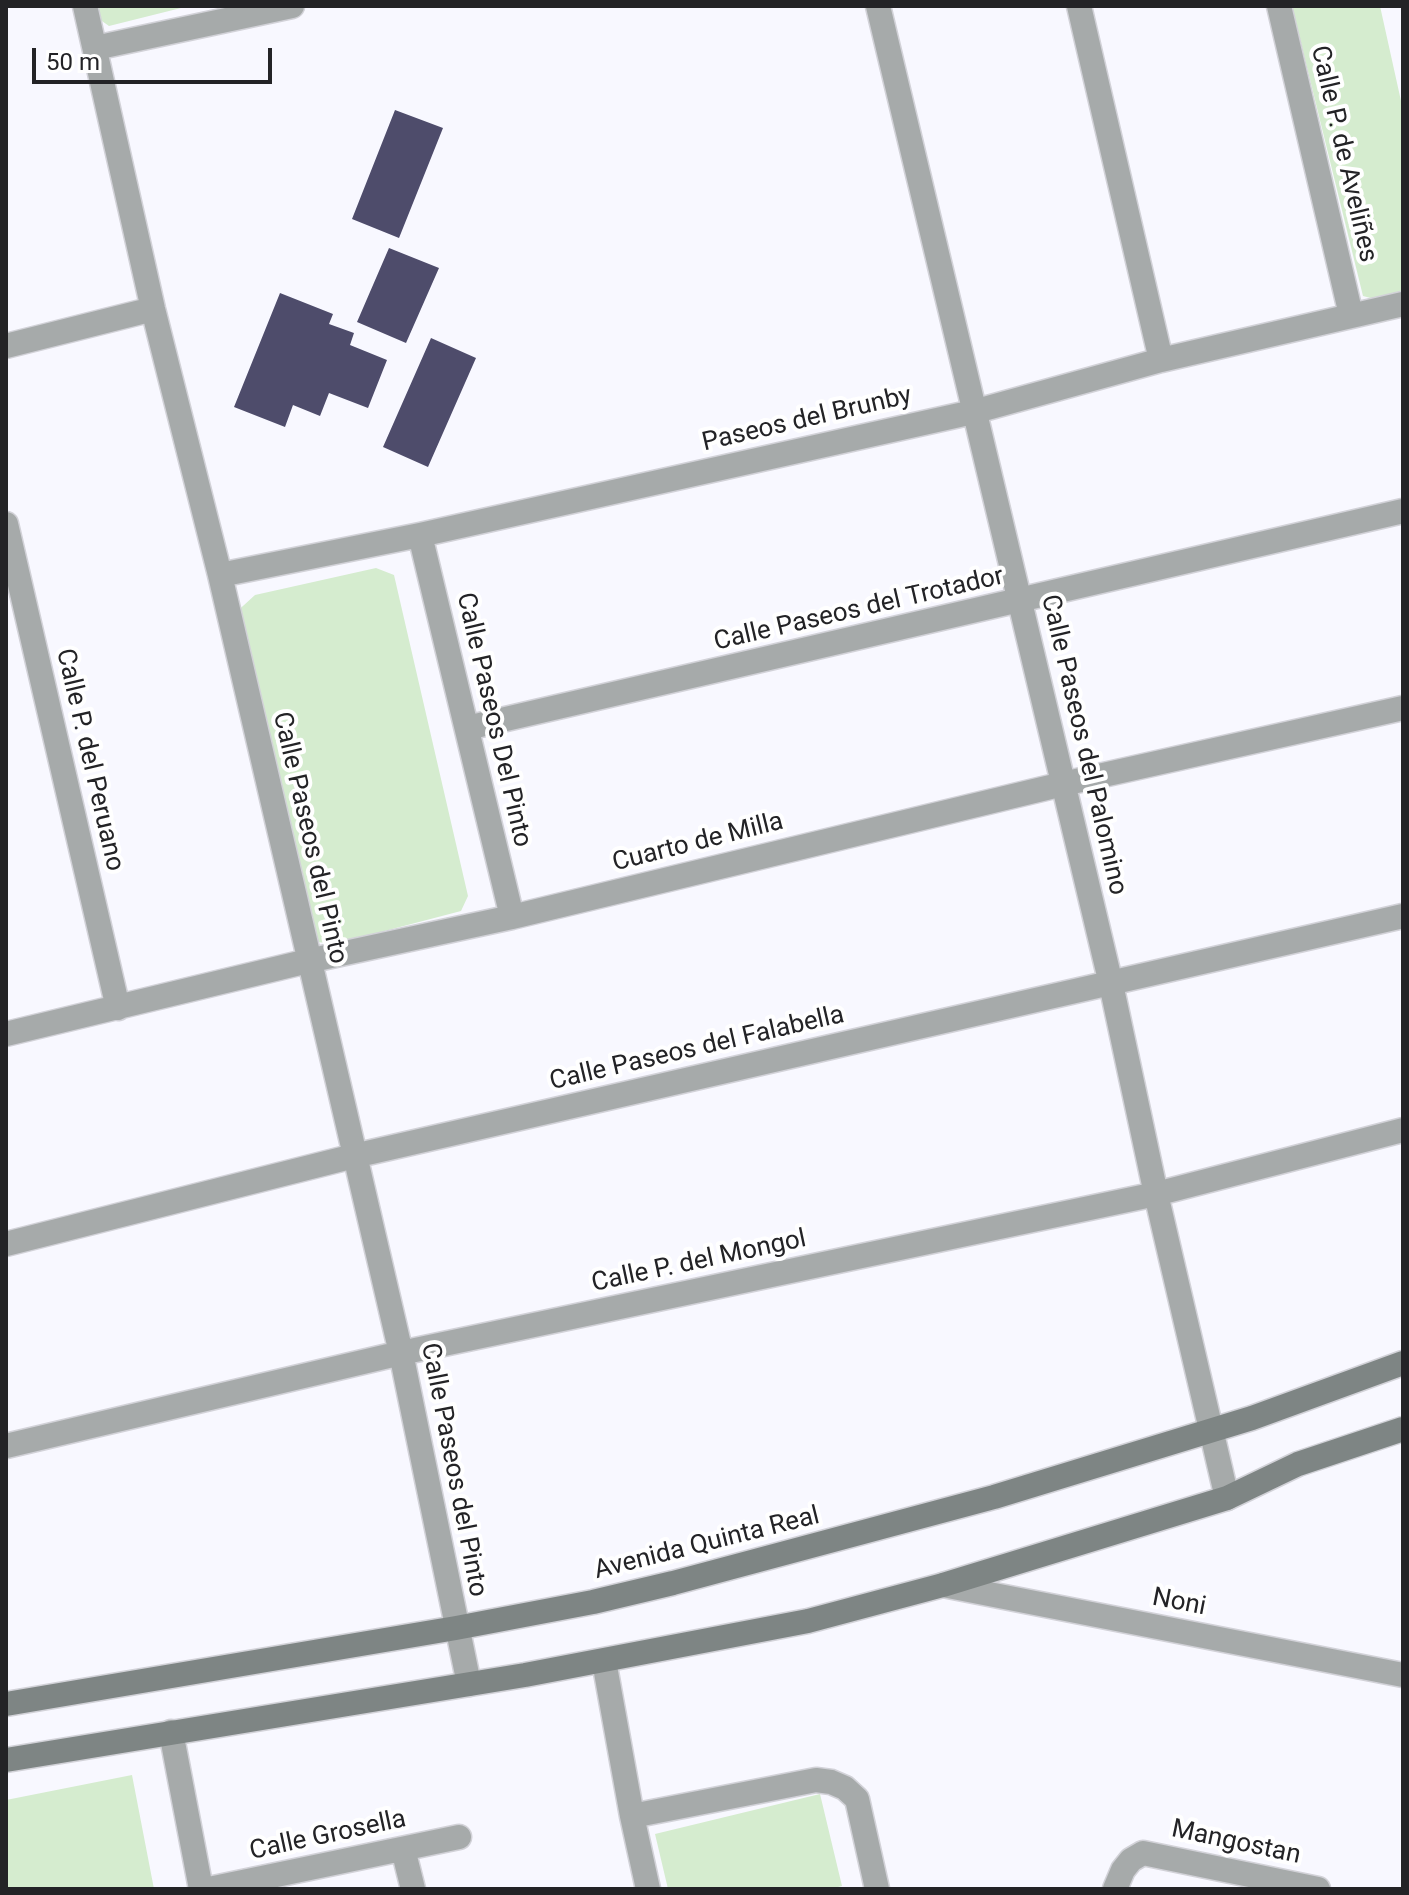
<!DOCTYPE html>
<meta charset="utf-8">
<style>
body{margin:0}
#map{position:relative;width:1409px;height:1895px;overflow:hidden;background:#f8f8ff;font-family:Roboto,sans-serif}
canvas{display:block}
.frame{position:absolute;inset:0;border:8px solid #232326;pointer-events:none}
.scale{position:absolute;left:32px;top:48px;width:240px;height:36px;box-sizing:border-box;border:4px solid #232326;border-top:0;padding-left:10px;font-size:24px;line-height:28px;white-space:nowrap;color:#232326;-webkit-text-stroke:6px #fff;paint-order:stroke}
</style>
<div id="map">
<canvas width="1409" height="1895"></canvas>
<div class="frame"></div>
<div class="scale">50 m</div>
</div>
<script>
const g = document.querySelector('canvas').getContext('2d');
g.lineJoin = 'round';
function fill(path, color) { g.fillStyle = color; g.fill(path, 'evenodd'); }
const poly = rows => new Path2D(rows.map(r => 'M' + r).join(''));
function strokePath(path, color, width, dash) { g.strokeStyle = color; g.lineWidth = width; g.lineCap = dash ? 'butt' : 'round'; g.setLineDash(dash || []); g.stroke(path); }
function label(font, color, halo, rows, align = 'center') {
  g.font = font + ' Roboto,sans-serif'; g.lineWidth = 8; g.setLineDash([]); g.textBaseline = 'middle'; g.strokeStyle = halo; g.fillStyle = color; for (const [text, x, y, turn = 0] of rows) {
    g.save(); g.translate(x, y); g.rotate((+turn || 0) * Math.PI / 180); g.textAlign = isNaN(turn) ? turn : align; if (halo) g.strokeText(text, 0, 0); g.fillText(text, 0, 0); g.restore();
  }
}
fill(poly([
 [95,6,189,6,109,26,99,19],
 [1292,6,1380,6,1403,110,1403,291,1378,300,1363,296],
 [376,568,394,575,468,896,461,911,335,944,317,942,232,616,255,595],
 [132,1775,154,1889,6,1889,6,1800],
 [820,1794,842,1886,830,1889,668,1889,655,1834]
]), '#d5eccf');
fill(poly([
 [395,110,443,128,399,238,352,219],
 [389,248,439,268,406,343,357,322],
 [280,293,333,314,329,324,354,333,350,345,387,360,368,408,329,393,320,416,293,405,285,427,234,407],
 [431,338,476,358,428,467,383,447]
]), '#4e4c6b');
const street = poly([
 [85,6,153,309,220,575,401,1353,469,1684],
 [878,6,1111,984,1156,1194,1227,1498],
 [1079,6,1161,360],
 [1279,6,1351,315],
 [95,48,292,6],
 [6,346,153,309],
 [6,524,118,1008],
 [420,535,512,917],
 [220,575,420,535,973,412,1161,360,1403,304],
 [467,728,1403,511],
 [6,1034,308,961,512,917,1063,784,1403,708],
 [6,1244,354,1156,1403,916],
 [6,1446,401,1353,1156,1194,1403,1130],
 [943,1585,1403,1675],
 [604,1661,632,1816,648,1889],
 [171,1732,201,1889],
 [632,1816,816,1780,831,1782,845,1788,857,1799,877,1889],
 [403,1849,413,1889],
 [209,1889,459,1837],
 [1115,1889,1123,1870,1131,1860,1143,1853,1318,1889]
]);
const secondary = poly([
 [6,1704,456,1628,593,1602,673,1583,994,1497,1252,1418,1403,1363],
 [6,1760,525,1675,808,1621,943,1585,1227,1498,1298,1464,1403,1429]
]);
strokePath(street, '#d2d2d8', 27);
strokePath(secondary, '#d2d2d8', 27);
strokePath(street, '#a6aaaa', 24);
strokePath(secondary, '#7e8584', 24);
label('26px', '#232326', '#fff', [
 ["Calle P. de Aveliñes",1343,154,77],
 ["Paseos del Brunby",807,420,-13],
 ["Calle Paseos del Trotador",859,610,-13],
 ["Calle Paseos Del Pinto",493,720,77],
 ["Calle Paseos del Palomino",1083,745,77],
 ["Calle P. del Peruano",89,760,77],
 ["Calle Paseos del Pinto",309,838,77],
 ["Cuarto de Milla",698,843,-14],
 ["Calle Paseos del Falabella",697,1049,-13],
 ["Calle P. del Mongol",699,1262,-12],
 ["Calle Paseos del Pinto",453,1470,79],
 ["Avenida Quinta Real",707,1544,-14],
 ["Noni",1179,1603,11],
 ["Calle Grosella",328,1836,-12],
 ["Mangostan",1236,1843,12]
]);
</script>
